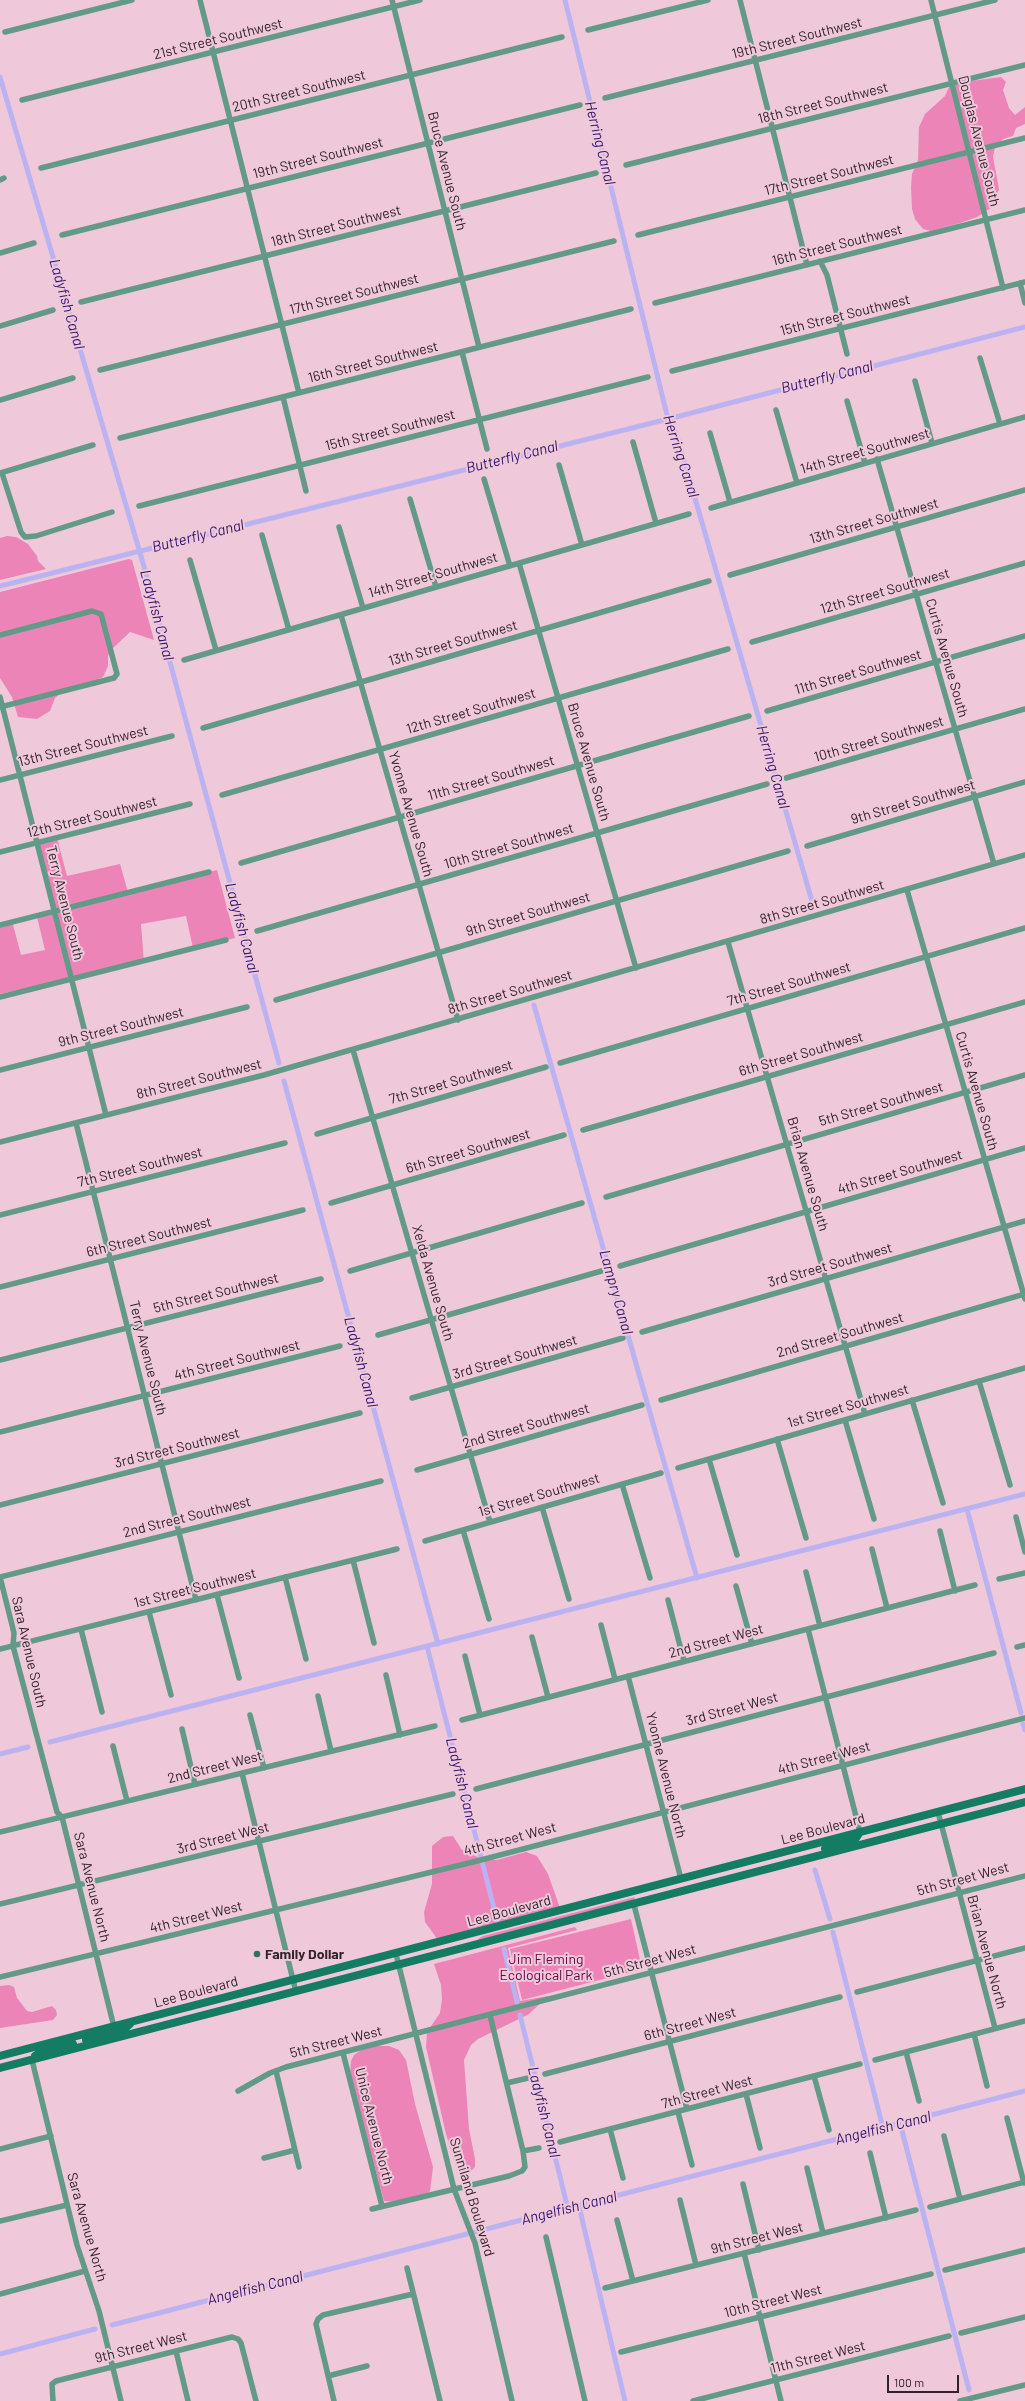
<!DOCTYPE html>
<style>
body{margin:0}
#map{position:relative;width:1025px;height:2401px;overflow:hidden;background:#efc8d9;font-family:Barlow,sans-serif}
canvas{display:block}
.scale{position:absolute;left:887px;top:2375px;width:72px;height:18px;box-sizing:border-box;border:2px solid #32232a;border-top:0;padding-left:5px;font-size:12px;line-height:14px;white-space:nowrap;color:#32232a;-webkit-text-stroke:3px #efc8d9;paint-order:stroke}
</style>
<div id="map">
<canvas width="1025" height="2401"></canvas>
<div class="scale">100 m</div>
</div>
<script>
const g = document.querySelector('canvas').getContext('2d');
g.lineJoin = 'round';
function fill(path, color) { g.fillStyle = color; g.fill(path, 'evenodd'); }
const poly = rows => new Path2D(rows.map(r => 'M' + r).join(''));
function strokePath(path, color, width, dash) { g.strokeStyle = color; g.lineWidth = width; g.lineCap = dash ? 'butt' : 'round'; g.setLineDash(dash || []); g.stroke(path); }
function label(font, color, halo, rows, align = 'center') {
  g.font = font + ' Barlow,sans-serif'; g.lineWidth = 4; g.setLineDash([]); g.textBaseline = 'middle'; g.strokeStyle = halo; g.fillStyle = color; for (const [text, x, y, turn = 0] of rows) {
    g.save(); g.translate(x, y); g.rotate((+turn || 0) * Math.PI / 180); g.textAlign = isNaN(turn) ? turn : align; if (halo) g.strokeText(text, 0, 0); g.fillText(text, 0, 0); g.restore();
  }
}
fill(poly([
 [1001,77,1006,82,1003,90,1009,108,1015,115,1025,107,1025,124,1016,128,1013,136,1003,139,995,147,993,157,999,189,994,206,977,217,960,223,931,231,923,229,915,219,912,209,911,187,912,174,918,160,919,127,925,114,945,96,949,87,971,81],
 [7,536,16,537,28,544,37,556,38,561,46,569,0,580,0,538],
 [129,559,132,560,154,640,130,632,111,650,108,656,108,666,103,677,91,683,63,691,55,698,50,711,37,719,18,717,12,697,0,678,0,592],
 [57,838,67,876,120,864,128,892,217,870,235,938,193,948,186,916,141,924,144,963,0,994,0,924,12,921,21,955,45,950,37,917,55,912,37,841],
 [453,1836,462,1850,482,1859,497,1860,526,1852,537,1856,548,1874,560,1908,438,1940,425,1922,424,1912,432,1884,432,1846,443,1837],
 [635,1897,633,1901,475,1941,483,1936],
 [631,1919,642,1969,522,2000,510,1949],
 [575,1927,577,1930,508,1948,520,2001,548,1996,529,2014,478,2039,471,2045,464,2060,469,2129,475,2159,475,2167,469,2173,462,2175,457,2170,446,2134,426,2047,427,2032,440,2013,442,1999,441,1985,434,1964],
 [9,1985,14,1987,17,1998,27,2011,32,2012,52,2006,56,2010,57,2015,53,2020,0,2028,0,1986],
 [376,2046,389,2046,399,2050,406,2060,415,2104,433,2167,430,2191,426,2195,400,2202,384,2201,350,2074,351,2061,354,2055,361,2050]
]), '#ed84b8');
strokePath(poly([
 [565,0,668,419,676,433,814,908],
 [0,77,143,563,279,1063],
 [0,586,668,419,1025,327],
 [534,1005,697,1578],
 [284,1081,438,1644],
 [967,1509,1021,1713],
 [427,1646,497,1920],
 [1023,1724,1025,1730],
 [50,1742,1025,1494],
 [0,1754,28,1747],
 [815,1870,830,1919],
 [833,1932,883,2128],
 [504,1949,517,2002],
 [520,2015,568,2209],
 [900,2123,969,2390],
 [579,2206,625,2401],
 [112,2325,1025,2091],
 [0,2354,95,2329]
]), '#bbb3f1', 5);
strokePath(poly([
 [200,0,299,393],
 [392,0,479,347],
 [740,0,807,265],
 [931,0,1003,288],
 [588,30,708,0],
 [5,32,132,0],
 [605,98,995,0],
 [22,100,420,0],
 [626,165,1025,65],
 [41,168,562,37],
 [0,180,4,178],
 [62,235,580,105],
 [638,235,1025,138],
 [0,253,34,243],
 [820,261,827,275,847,354],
 [1020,283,1025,303],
 [81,302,596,173],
 [655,303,1025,210],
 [0,326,53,310],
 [462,352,487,449],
 [980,358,1000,424],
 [100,370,614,241],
 [672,371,1025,282],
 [915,381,932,443],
 [283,397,306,491],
 [0,400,73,378],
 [847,401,865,463],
 [776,410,797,483],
 [710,433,730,502],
 [120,438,631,309],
 [633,442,656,523],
 [877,459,994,864],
 [559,465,582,545],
 [0,473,93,445],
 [2,473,21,532,25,537,36,536,112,512],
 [484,479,510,566],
 [410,499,436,587],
 [139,506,648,377],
 [711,508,1025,417],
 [339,527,363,608],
 [262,535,289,630],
 [190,560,216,650],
 [519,563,636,968],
 [730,575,1025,490],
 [341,615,458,1020],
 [0,635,92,611,101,614,117,674,114,678,0,707],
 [752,642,1025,563],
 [184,660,689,514],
 [0,697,106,1115],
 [767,711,1025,636],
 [203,728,709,581],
 [786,778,1025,709],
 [0,780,172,736],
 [222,795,728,649],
 [807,846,1025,782],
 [0,852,190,804],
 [241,863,749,716],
 [907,890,1025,1299],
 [0,925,209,872],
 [257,931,767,784],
 [728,942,865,1414],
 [0,997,226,940],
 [276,1000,788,851],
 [353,1050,490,1522],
 [560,1063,1025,928],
 [0,1070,247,1007],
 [76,1123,196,1600],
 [583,1130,1025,1002],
 [317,1134,546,1067],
 [0,1142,264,1075,1025,855],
 [606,1197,1025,1075],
 [331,1203,564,1135],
 [0,1215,285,1143],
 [620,1266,1025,1148],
 [350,1271,582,1203],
 [0,1287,303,1210],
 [642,1332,1025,1221],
 [378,1335,605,1270],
 [0,1360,321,1279],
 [979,1381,1010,1485],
 [412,1398,623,1338],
 [661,1400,1025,1294],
 [912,1400,943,1503],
 [845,1420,874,1519],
 [0,1432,340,1346],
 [777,1439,806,1538],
 [709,1459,737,1555],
 [678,1468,1025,1368],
 [417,1470,642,1405],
 [622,1484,650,1578],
 [0,1505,360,1413],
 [542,1507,569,1599],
 [1016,1517,1025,1552],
 [463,1530,489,1619],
 [940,1531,955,1591],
 [425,1541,661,1473],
 [872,1549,887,1608],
 [353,1560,374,1643],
 [806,1572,820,1626],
 [0,1577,14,1633,13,1646,57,1812,62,1817,114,2027],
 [0,1577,381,1481],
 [285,1577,306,1659],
 [999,1579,1025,1573],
 [736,1586,752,1644],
 [217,1595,239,1678],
 [668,1600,684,1661],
 [149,1612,171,1695],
 [601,1625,615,1679],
 [81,1629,102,1712],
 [808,1629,860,1832],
 [532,1637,548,1697],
 [1017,1647,1025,1645],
 [0,1649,397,1549],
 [465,1656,480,1715],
 [386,1675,400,1735],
 [628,1676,681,1879],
 [318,1696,331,1751],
 [250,1715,264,1768],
 [462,1720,975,1585],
 [182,1729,195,1784],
 [113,1746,127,1801],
 [242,1773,296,1992],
 [476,1789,994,1653],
 [938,1812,995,2028],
 [0,1832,435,1726],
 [0,1904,453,1794],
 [634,1905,687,2109],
 [396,1954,454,2189,475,2243,512,2401],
 [0,1977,477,1861,1025,1718],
 [857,1992,1025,1948],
 [974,2034,987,2086],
 [906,2052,919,2101],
 [343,2053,382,2206],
 [32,2060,77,2245,99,2311,121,2401],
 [875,2060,1025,2021],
 [276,2071,299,2167],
 [545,2074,840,1997],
 [814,2076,829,2130],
 [507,2083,528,2078],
 [238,2091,270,2073,286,2067,1025,1876],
 [746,2094,760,2148],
 [678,2112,692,2165],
 [1007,2118,1024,2183],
 [610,2129,623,2178],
 [944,2136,960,2199],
 [560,2142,860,2064],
 [0,2149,51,2136],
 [523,2151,539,2148],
 [870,2153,886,2218],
 [264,2158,295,2150],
 [807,2168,823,2233],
 [743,2184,759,2250],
 [680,2200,696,2265],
 [930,2207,1025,2182],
 [372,2209,509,2176,522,2171,525,2167,523,2151,490,2015],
 [617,2220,633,2281],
 [0,2221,67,2205],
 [546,2237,585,2401],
 [744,2253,781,2401],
 [407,2268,440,2401],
 [945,2270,1025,2250],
 [605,2288,916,2210],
 [0,2294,85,2271],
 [961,2333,1025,2317],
 [176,2351,188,2401],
 [621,2352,931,2274],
 [328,2376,367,2366],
 [53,2401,52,2384,56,2381,232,2337,238,2339,241,2343,256,2401],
 [334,2401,316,2324,318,2319,323,2315,413,2294],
 [693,2401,949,2336],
 [960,2401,1025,2385]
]), '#639a87', 5.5);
strokePath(poly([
 [825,1849,854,1841,860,1832],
 [86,2040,122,2031,130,2024],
 [0,2056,1025,1789],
 [35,2056,43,2051,73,2044],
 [0,2068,1025,1802]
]), '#137c62', 8);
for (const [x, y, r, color] of [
 [257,1954,4,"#32705d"]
]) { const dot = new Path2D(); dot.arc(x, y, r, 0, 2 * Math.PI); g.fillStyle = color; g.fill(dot); strokePath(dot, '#efc8d9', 1.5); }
label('14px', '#32232a', '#efc8d9', [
 ["19th Street Southwest",797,38,-14],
 ["21st Street Southwest",218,39,-14],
 ["20th Street Southwest",299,91,-14],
 ["18th Street Southwest",823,103,-14],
 ["Douglas Avenue South",979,141,76],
 ["19th Street Southwest",318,158,-14],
 ["Bruce Avenue South",447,171,76],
 ["17th Street Southwest",829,175,-14],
 ["18th Street Southwest",336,226,-14],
 ["16th Street Southwest",837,245,-14],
 ["17th Street Southwest",354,294,-14],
 ["15th Street Southwest",845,315,-14],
 ["16th Street Southwest",373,362,-14],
 ["15th Street Southwest",390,430,-14],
 ["14th Street Southwest",865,451,-16],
 ["13th Street Southwest",874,521,-16],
 ["14th Street Southwest",433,575,-16],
 ["12th Street Southwest",885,591,-16],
 ["13th Street Southwest",453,643,-16],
 ["Curtis Avenue South",947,658,74],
 ["11th Street Southwest",858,672,-16],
 ["12th Street Southwest",471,711,-16],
 ["10th Street Southwest",879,739,-16],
 ["13th Street Southwest",83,746,-14],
 ["Bruce Avenue South",589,762,74],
 ["11th Street Southwest",491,778,-16],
 ["9th Street Southwest",913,802,-16],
 ["Yvonne Avenue South",411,814,74],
 ["12th Street Southwest",92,817,-14],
 ["10th Street Southwest",509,846,-16],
 ["8th Street Southwest",822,902,-16],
 ["Terry Avenue South",65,903,76],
 ["9th Street Southwest",528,914,-16],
 ["7th Street Southwest",789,984,-16],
 ["8th Street Southwest",510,992,-16],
 ["9th Street Southwest",121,1027,-14],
 ["6th Street Southwest",801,1054,-16],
 ["8th Street Southwest",199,1079,-14],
 ["7th Street Southwest",451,1082,-16],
 ["Curtis Avenue South",977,1091,74],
 ["5th Street Southwest",881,1104,-16],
 ["6th Street Southwest",468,1151,-16],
 ["7th Street Southwest",140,1167,-14],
 ["4th Street Southwest",900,1172,-16],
 ["Brian Avenue South",808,1174,74],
 ["6th Street Southwest",149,1237,-14],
 ["3rd Street Southwest",830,1265,-16],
 ["Xelda Avenue South",433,1283,74],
 ["5th Street Southwest",216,1293,-14],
 ["2nd Street Southwest",840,1335,-16],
 ["3rd Street Southwest",515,1357,-16],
 ["Terry Avenue South",148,1358,76],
 ["4th Street Southwest",237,1360,-14],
 ["1st Street Southwest",848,1406,-16],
 ["2nd Street Southwest",526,1426,-16],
 ["3rd Street Southwest",177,1448,-14],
 ["1st Street Southwest",539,1495,-16],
 ["2nd Street Southwest",187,1517,-14],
 ["1st Street Southwest",195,1588,-14],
 ["2nd Street West",716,1641,-15],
 ["Sara Avenue South",29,1652,77],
 ["3rd Street West",732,1709,-15],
 ["4th Street West",824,1758,-15],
 ["2nd Street West",215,1767,-14],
 ["Yvonne Avenue North",666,1775,76],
 ["Lee Boulevard",823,1829,-15],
 ["3rd Street West",223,1838,-14],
 ["4th Street West",510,1839,-15],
 ["5th Street West",963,1879,-15],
 ["Sara Avenue North",92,1887,76],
 ["Lee Boulevard",509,1911,-15],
 ["4th Street West",196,1917,-14],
 ["Brian Avenue North",987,1952,75],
 ["5th Street West",650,1961,-15],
 ["Lee Boulevard",196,1992,-15],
 ["6th Street West",690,2024,-15],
 ["5th Street West",336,2042,-14],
 ["7th Street West",707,2092,-15],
 ["Unice Avenue North",374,2126,76],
 ["Sunniland Boulevard",472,2197,73],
 ["Sara Avenue North",87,2227,74],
 ["9th Street West",757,2238,-14],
 ["10th Street West",773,2301,-14],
 ["9th Street West",141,2347,-14],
 ["11th Street West",818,2357,-14]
]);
label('bold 14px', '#32232a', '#efc8d9', [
 ["Family Dollar",265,1954]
], 'left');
label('14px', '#6a0544', '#efc8d9', [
 ["Jim Fleming",546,1959],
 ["Ecological Park",546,1975]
]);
label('italic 15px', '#31146d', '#efc8d9', [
 ["Herring Canal",600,143,76],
 ["Ladyfish Canal",67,304,74],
 ["Butterfly Canal",827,377,-14],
 ["Herring Canal",681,456,72],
 ["Butterfly Canal",512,457,-14],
 ["Butterfly Canal",198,536,-14],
 ["Ladyfish Canal",157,615,75],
 ["Herring Canal",773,767,74],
 ["Ladyfish Canal",242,928,75],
 ["Lampry Canal",616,1292,74],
 ["Ladyfish Canal",361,1362,75],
 ["Ladyfish Canal",462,1783,76],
 ["Ladyfish Canal",544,2112,76],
 ["Angelfish Canal",883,2128,-14],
 ["Angelfish Canal",569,2208,-14],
 ["Angelfish Canal",255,2288,-14]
]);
</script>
